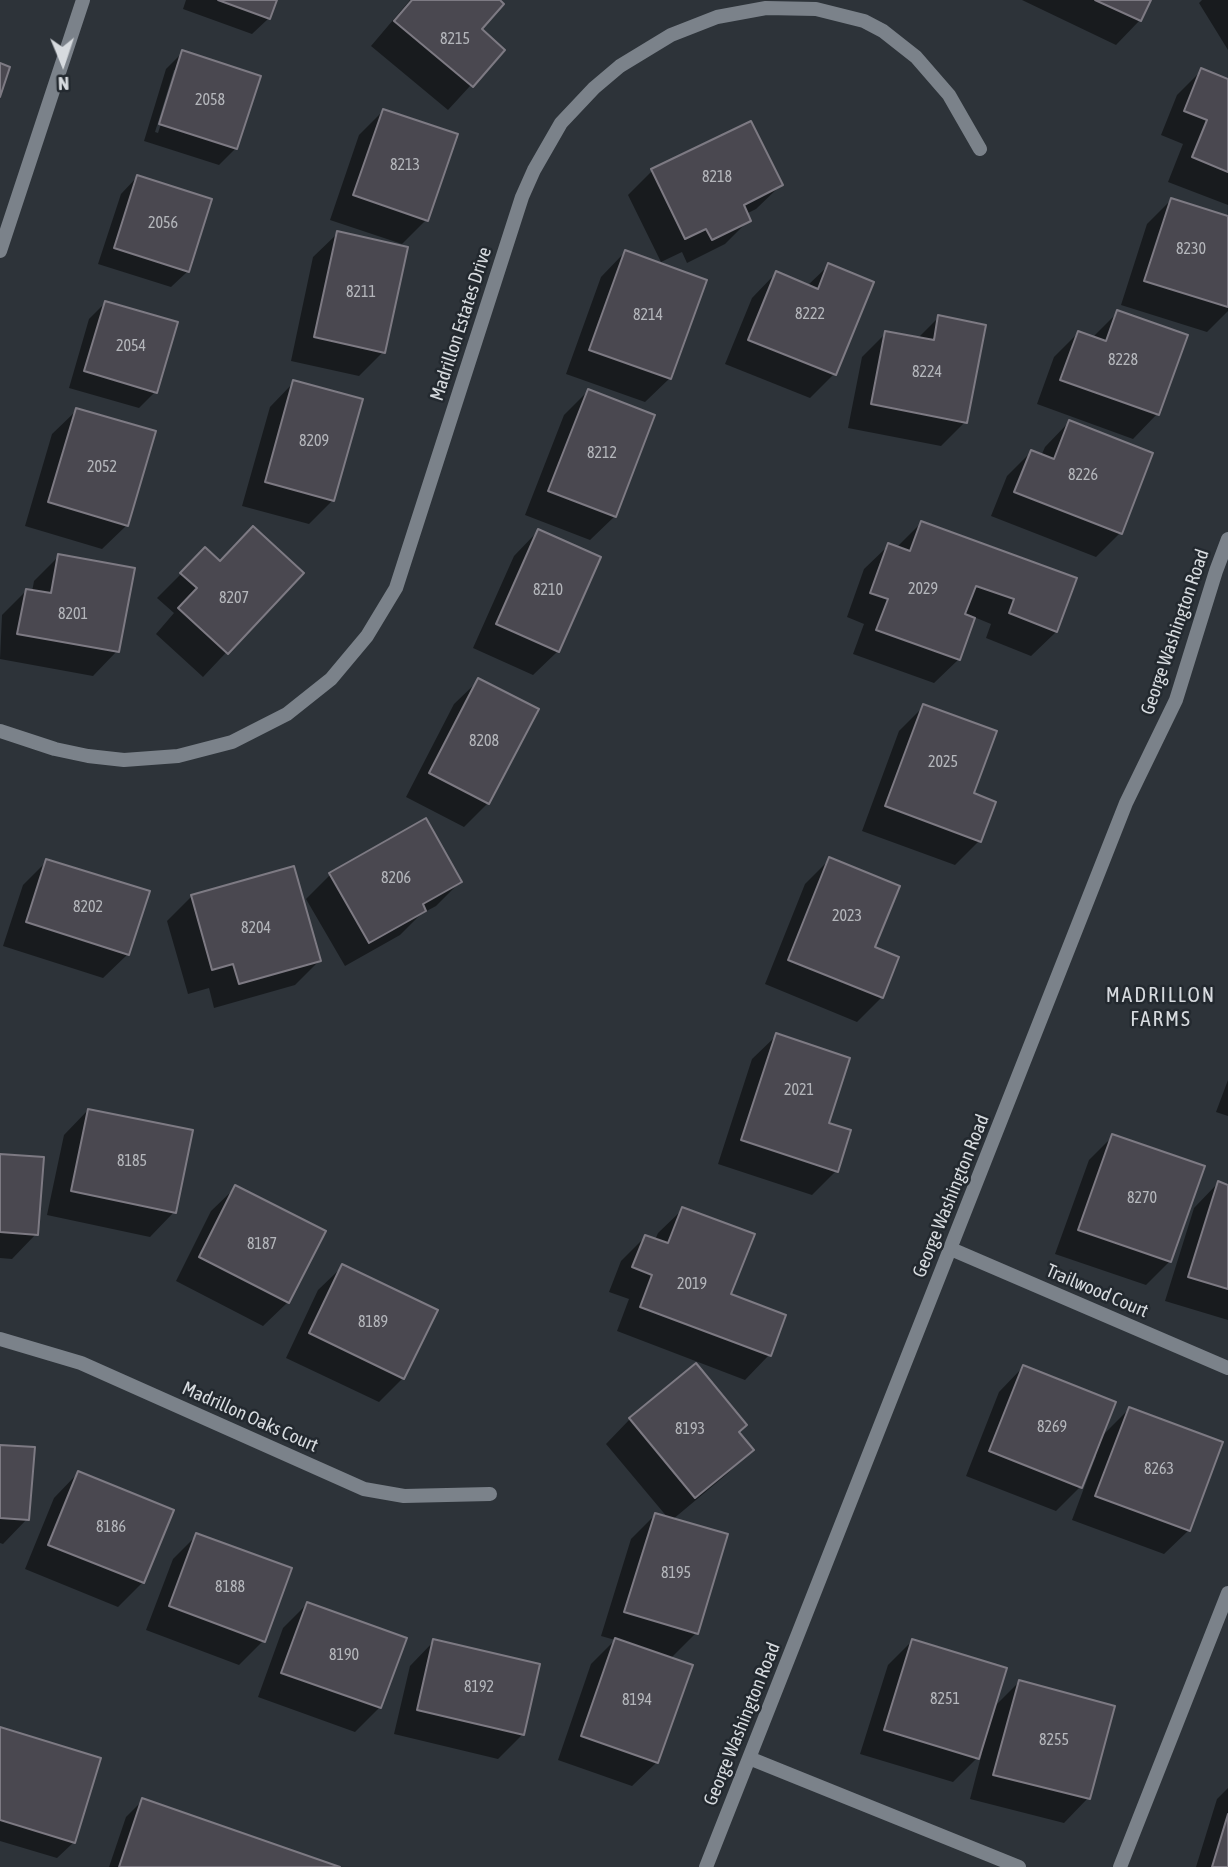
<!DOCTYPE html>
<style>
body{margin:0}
#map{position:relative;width:1228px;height:1867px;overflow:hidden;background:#2d3339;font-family:"Asap Condensed",sans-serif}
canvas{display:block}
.north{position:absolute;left:28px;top:28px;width:70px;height:70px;-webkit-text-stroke:5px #23292f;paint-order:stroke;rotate:178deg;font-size:19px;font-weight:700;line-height:28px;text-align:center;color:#d7dbdf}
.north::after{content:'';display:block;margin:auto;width:24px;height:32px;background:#d7dbdf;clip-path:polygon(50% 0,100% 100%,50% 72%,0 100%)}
</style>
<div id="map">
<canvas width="1228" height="1867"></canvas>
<div class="north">N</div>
</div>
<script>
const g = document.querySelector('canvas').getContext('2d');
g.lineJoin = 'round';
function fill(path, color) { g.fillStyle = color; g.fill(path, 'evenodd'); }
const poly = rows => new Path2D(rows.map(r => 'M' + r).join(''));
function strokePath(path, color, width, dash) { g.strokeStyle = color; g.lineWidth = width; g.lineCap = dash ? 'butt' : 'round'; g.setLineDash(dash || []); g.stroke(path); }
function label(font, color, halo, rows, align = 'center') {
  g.font = font + ' "Asap Condensed",sans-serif'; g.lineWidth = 5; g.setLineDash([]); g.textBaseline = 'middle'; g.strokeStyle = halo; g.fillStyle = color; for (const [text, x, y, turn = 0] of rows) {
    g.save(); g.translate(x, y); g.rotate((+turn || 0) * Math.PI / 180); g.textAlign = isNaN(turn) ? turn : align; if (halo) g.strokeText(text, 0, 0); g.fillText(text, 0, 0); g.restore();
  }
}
fill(poly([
 [186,0,275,0,269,18,252,34,183,9],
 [410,0,497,0,479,30,503,50,448,110,371,46],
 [1022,0,1149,0,1140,20,1116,45],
 [1202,0,1228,0,1228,50,1199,3],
 [183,52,236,148,219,165,144,141,166,69],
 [174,70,178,70,158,133,155,132],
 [1202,70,1228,81,1228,205,1168,182,1183,144,1161,135,1177,95],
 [383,111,426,220,402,244,330,220,359,135],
 [652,171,781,185,756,209,746,214,749,220,725,244,687,263,682,252,661,262,628,195],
 [137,177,188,271,171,287,98,264,121,194],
 [1171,200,1228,218,1228,311,1207,332,1121,305,1147,224],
 [338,233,383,352,359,376,291,361,313,257],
 [625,252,670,378,645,402,566,374,601,277],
 [829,265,834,374,810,398,725,364,752,298,776,273,807,286],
 [105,303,155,392,139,408,69,388,89,319],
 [1118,312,1185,336,1157,414,1133,439,1037,404,1054,357,1078,333,1092,338],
 [939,317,965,422,941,446,848,428,862,357,886,333,917,339],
 [294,382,333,500,309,524,242,506,270,407],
 [588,391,615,516,590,540,525,515,564,415],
 [77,410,127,525,102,549,25,526,52,434],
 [1069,422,1120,533,1096,557,991,516,1007,476,1031,452,1041,456,1045,447],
 [921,523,1075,579,1056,632,1031,656,986,638,991,624,974,617,959,659,934,683,853,654,864,624,847,617,864,569,889,545,896,548],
 [538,531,558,651,533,675,473,648,514,556],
 [205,550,219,563,301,573,203,677,156,634,174,613,157,598],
 [59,556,117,651,93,676,0,659,2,615,26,591,32,592,34,581],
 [479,680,488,803,464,827,406,797,454,704],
 [924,706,972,794,979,841,955,865,862,831,899,731],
 [830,859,873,948,897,958,881,998,857,1022,765,984,805,884],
 [47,861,128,954,103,978,3,946,23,885],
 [293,868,319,961,295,985,214,1008,209,988,188,994,167,921,191,897],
 [330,875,460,882,436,906,421,914,400,935,345,966,306,899],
 [777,1035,827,1124,836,1171,812,1195,718,1164,752,1059],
 [1228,1080,1228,1116,1216,1112],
 [88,1110,174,1212,150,1237,47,1215,64,1135],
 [1113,1136,1170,1261,1146,1285,1055,1254,1089,1160],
 [0,1156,36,1234,12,1259,0,1258],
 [1218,1183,1228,1186,1228,1320,1165,1301,1194,1208],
 [236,1187,288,1302,263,1326,176,1281,211,1211],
 [683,1209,729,1295,784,1316,769,1355,745,1380,617,1331,629,1299,609,1292,621,1261,645,1237,655,1240,658,1233],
 [343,1266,403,1378,379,1402,286,1358,318,1290],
 [696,1365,737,1433,752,1450,727,1474,672,1520,696,1633,670,1659,657,1762,632,1786,558,1760,591,1664,615,1640,601,1636,631,1539,655,1515,668,1518,606,1444,630,1419],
 [1023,1367,1100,1438,1129,1409,1189,1530,1164,1554,1072,1520,1096,1456,1093,1455,1080,1487,1056,1511,966,1476,999,1392],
 [0,1446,27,1519,3,1544,0,1543],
 [78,1473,143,1582,118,1607,25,1569,54,1498],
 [197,1535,263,1641,239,1665,146,1630,173,1559],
 [307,1604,380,1707,355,1732,258,1697,283,1628],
 [434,1641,522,1735,498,1759,394,1734,410,1666],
 [912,1641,992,1709,1019,1682,1088,1798,1064,1823,970,1799,982,1753,953,1782,860,1754,888,1665],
 [0,1729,74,1842,57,1858,0,1841],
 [1228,1788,1228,1867,1196,1867,1217,1799],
 [143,1800,334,1867,109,1867,126,1817]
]), '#0007');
const building = poly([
 [218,0,277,0,270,19,218,0],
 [412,0,500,0,504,4,482,29,505,50,473,87,394,21,412,0],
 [1095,0,1151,0,1141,21,1095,0],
 [182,50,261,76,237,149,159,124,182,50],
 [0,63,10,67,0,97,0,63],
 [1201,68,1228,79,1228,172,1192,157,1207,120,1184,111,1201,68],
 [383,109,458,134,428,221,353,195,383,109],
 [751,121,783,185,744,205,751,221,712,240,706,229,685,239,651,169,751,121],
 [137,175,212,199,189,272,114,248,137,175],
 [1171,198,1228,216,1228,307,1144,281,1171,198],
 [337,231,408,247,385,353,314,337,337,231],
 [625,250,707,280,671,379,589,350,625,250],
 [828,263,874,282,836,375,748,340,776,271,818,289,828,263],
 [105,301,178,322,157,393,84,371,105,301],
 [1117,310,1188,335,1159,415,1060,380,1078,331,1106,341,1117,310],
 [938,315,986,325,967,423,871,404,885,331,934,340,938,315],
 [293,380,363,399,334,501,265,482,293,380],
 [588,389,655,415,616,517,548,491,588,389],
 [76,408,156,431,128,526,48,502,76,408],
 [1069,420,1153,453,1122,534,1014,492,1031,450,1054,459,1069,420],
 [921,521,1077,578,1057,632,1009,613,1014,599,976,586,965,614,975,618,960,660,876,630,888,599,870,593,888,543,910,551,921,521],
 [253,526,304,573,228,654,178,608,197,588,180,573,205,547,220,561,253,526],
 [538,529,601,557,559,652,496,624,538,529],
 [58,554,135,568,119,652,17,634,26,589,51,593,58,554],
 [478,678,539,709,489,804,429,773,478,678],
 [923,704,997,731,974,793,996,802,981,842,885,806,923,704],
 [426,818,462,882,423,904,426,911,369,943,329,873,426,818],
 [829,857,900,886,875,947,899,957,883,998,788,960,829,857],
 [46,859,150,891,129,955,26,922,46,859],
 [294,866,321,961,239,984,233,964,212,970,191,895,294,866],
 [776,1033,850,1058,829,1123,851,1130,838,1172,741,1140,776,1033],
 [88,1109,193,1130,176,1213,71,1191,88,1109],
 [1112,1134,1205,1166,1171,1262,1078,1230,1112,1134],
 [0,1154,44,1157,38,1235,0,1232,0,1154],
 [1218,1181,1228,1185,1228,1289,1188,1277,1218,1181],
 [235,1185,326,1231,289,1303,199,1257,235,1185],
 [682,1207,755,1234,731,1294,786,1315,771,1356,640,1307,652,1275,632,1267,645,1235,668,1243,682,1207],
 [342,1264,438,1310,404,1379,309,1333,342,1264],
 [696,1363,747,1425,739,1432,754,1450,695,1498,629,1418,696,1363],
 [1023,1365,1116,1402,1082,1488,989,1451,1023,1365],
 [1129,1407,1223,1442,1190,1531,1095,1496,1129,1407],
 [0,1445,35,1447,29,1520,0,1518,0,1445],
 [78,1471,174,1510,144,1583,48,1545,78,1471],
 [655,1513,728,1534,698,1634,624,1612,655,1513],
 [196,1533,292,1568,265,1642,169,1606,196,1533],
 [307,1602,407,1638,381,1708,281,1673,307,1602],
 [615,1638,693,1665,658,1763,581,1736,615,1638],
 [433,1639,540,1664,524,1735,417,1710,433,1639],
 [912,1639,1007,1668,979,1759,884,1730,912,1639],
 [1019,1680,1115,1706,1090,1799,993,1775,1019,1680],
 [0,1727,101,1758,75,1843,0,1820,0,1727],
 [142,1798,340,1867,119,1867,142,1798],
 [1228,1814,1228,1867,1212,1867,1228,1814]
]);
fill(building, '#4a4850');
strokePath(building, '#7d7a83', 2);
strokePath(poly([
 [0,251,83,0],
 [0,731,55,749,88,756,124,760,178,756,232,742,287,714,331,679,367,636,396,588,522,197,534,170,561,123,594,88,620,66,671,35,717,17,766,8,816,9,864,21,883,31,916,57,949,95,980,149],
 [951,1249,1228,1368],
 [0,1339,81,1363,364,1489,404,1496,490,1494],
 [749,1758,1019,1867],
 [706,1867,1126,803,1176,700,1216,571,1228,539],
 [1120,1867,1228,1593]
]), '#7b828a', 14);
label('16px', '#b4b6bb', null, [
 ["8215",455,39],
 ["2058",210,100],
 ["8213",405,165],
 ["8218",717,177],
 ["2056",163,223],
 ["8230",1191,249],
 ["8211",361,292],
 ["8222",810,314],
 ["8214",648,315],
 ["2054",131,346],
 ["8228",1123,360],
 ["8224",927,372],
 ["8209",314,441],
 ["8212",602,453],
 ["2052",102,467],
 ["8226",1083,475],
 ["2029",923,589],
 ["8210",548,590],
 ["8207",234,598],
 ["8201",73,614],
 ["8208",484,741],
 ["2025",943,762],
 ["8206",396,878],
 ["8202",88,907],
 ["2023",847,916],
 ["8204",256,928],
 ["2021",799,1090],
 ["8185",132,1161],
 ["8270",1142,1198],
 ["8187",262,1244],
 ["2019",692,1284],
 ["8189",373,1322],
 ["8269",1052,1427],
 ["8193",690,1429],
 ["8263",1159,1469],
 ["8186",111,1527],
 ["8195",676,1573],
 ["8188",230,1587],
 ["8190",344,1655],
 ["8192",479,1687],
 ["8251",945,1699],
 ["8194",637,1700],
 ["8255",1054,1740]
]);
label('19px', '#d7dbdf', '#23292f', [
 ["Madrillon Estates Drive",461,324,-72],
 ["George Washington Road",1175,632,-71],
 ["George Washington Road",951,1196,-68],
 ["Trailwood Court",1097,1291,23],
 ["Madrillon Oaks Court",250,1417,24],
 ["George Washington Road",742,1724,-68]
]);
g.letterSpacing = '2px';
label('21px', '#d7dbdf', '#23292f', [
 ["MADRILLON",1161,995],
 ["FARMS",1161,1019]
]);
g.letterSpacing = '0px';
</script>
